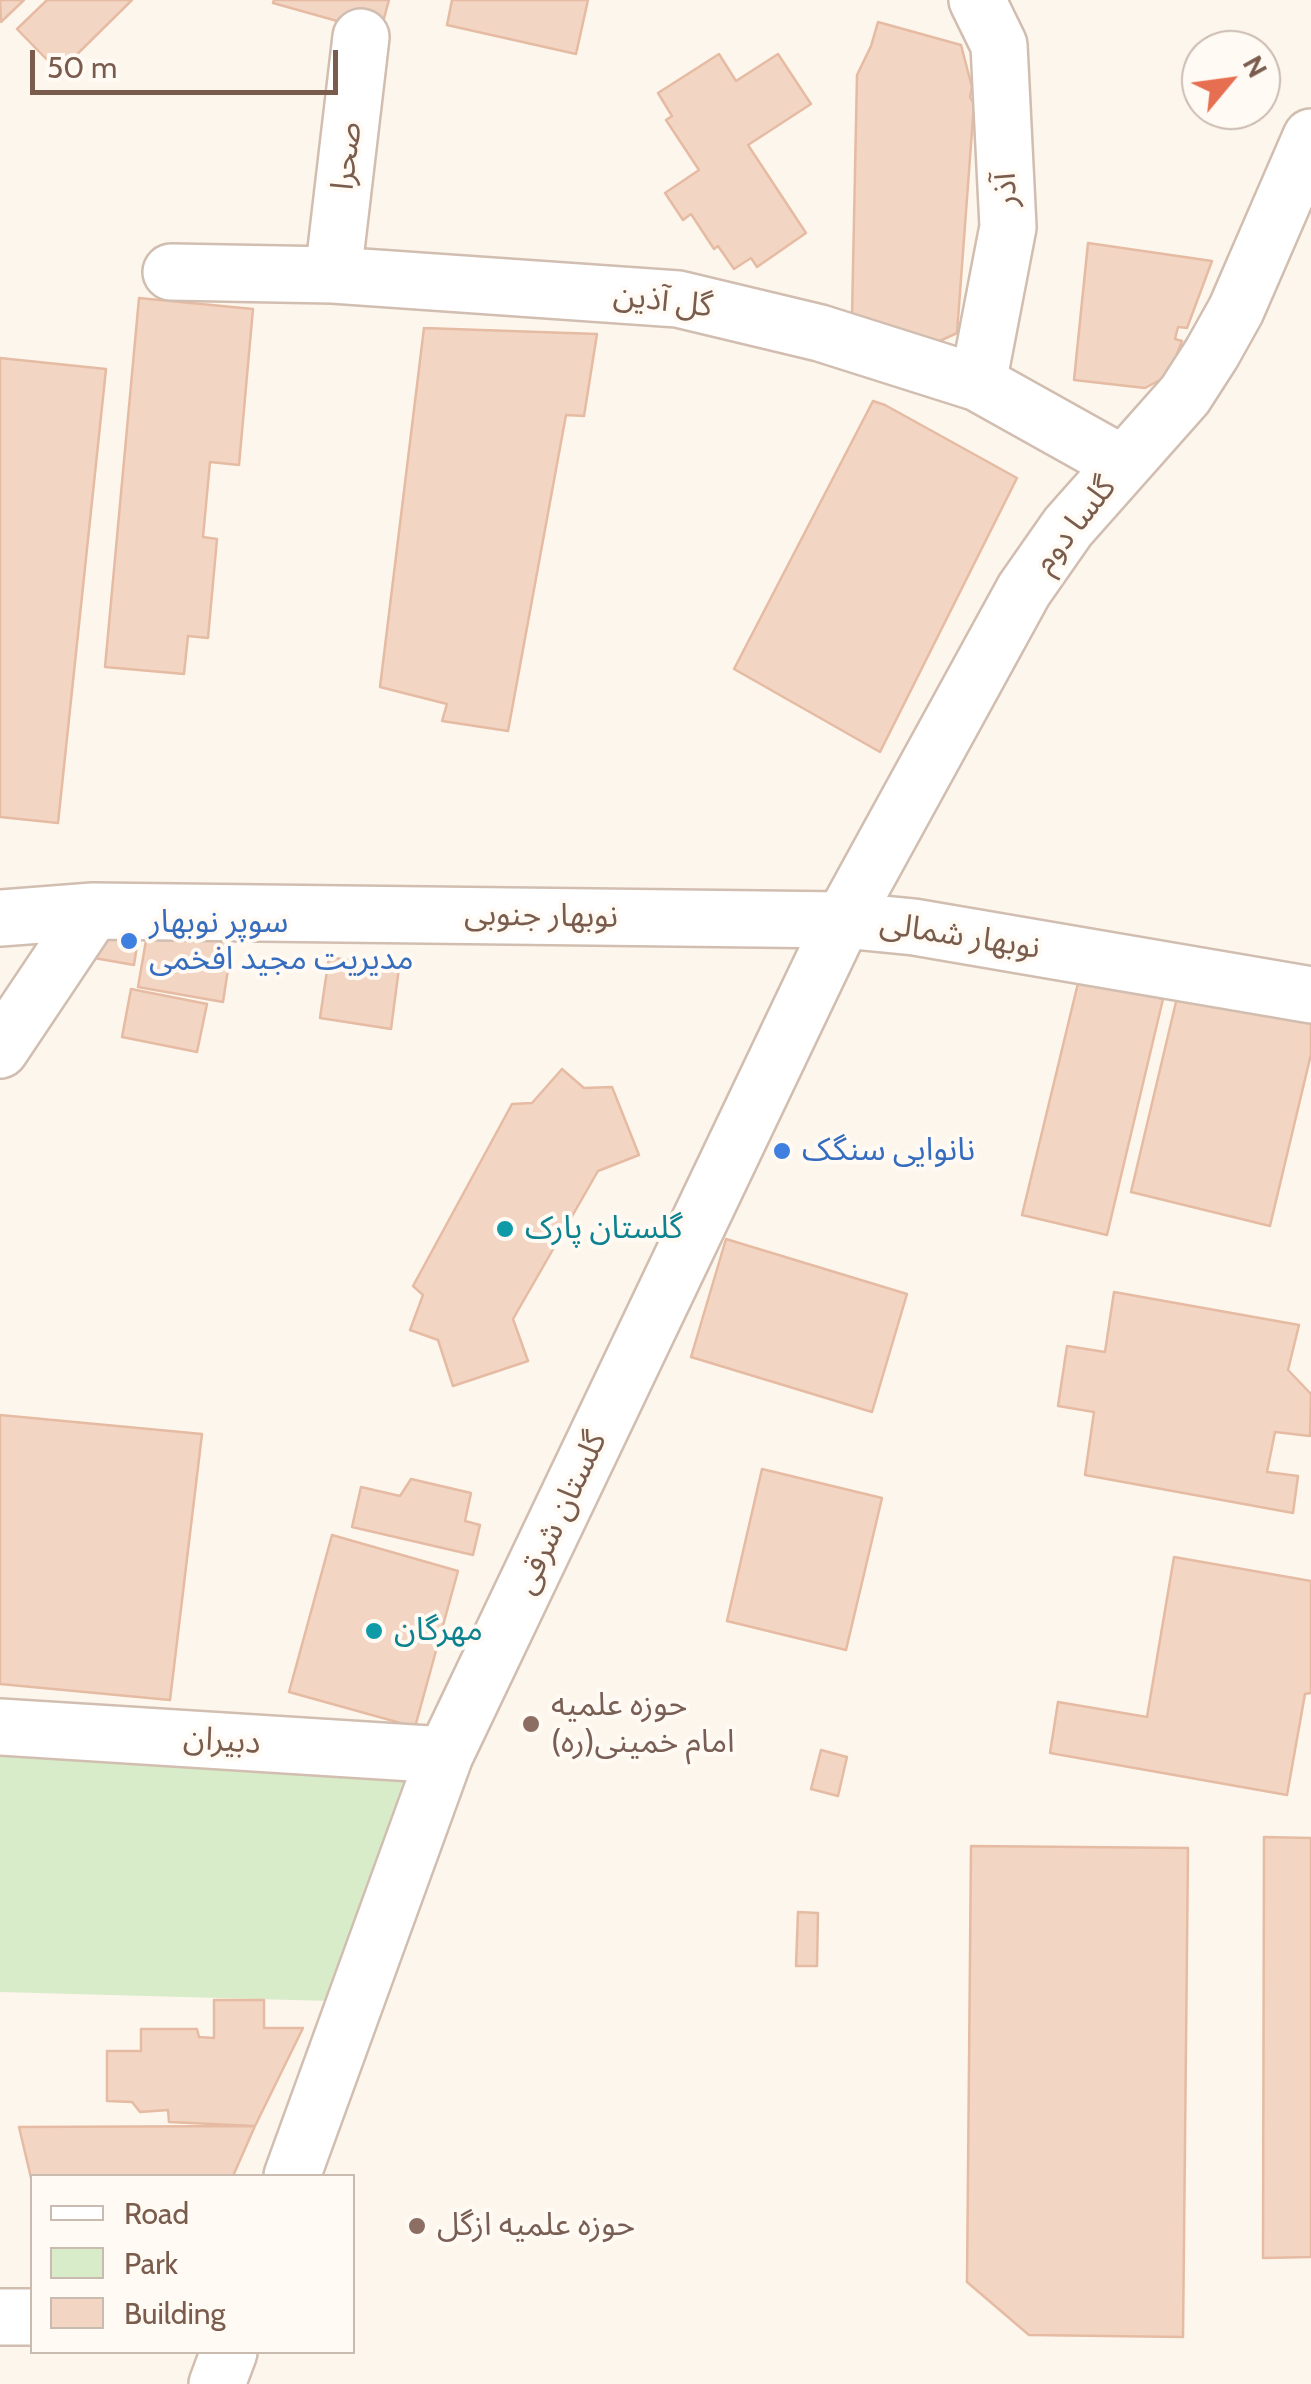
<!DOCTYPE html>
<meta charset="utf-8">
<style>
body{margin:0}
#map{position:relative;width:1311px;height:2384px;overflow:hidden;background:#fdf6ec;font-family:Cabin,sans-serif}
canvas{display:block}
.legend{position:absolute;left:30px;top:2174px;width:325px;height:180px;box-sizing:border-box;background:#fffaf3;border:2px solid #cabbb1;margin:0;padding:12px 18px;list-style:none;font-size:30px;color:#7a5c4d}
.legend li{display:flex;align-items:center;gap:20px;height:50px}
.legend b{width:50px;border:2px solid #cabbb1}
.north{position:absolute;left:1181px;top:30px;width:100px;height:100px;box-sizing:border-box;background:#fffaf3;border:2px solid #cabbb1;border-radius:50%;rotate:61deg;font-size:28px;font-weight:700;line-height:40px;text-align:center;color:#7a5c4d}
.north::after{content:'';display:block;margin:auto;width:35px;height:45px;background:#e76f51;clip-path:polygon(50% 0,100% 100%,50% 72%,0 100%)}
.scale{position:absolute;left:30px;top:50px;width:308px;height:45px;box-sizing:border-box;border:5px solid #7a5c4d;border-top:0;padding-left:12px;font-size:30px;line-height:35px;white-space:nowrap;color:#7a5c4d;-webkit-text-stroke:8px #fffaf3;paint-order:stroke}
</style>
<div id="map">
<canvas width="1311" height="2384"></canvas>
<ul class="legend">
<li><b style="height:12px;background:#fff"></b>Road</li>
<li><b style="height:28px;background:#d8ecc9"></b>Park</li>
<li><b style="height:28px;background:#f3d5c3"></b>Building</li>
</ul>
<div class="north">N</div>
<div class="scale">50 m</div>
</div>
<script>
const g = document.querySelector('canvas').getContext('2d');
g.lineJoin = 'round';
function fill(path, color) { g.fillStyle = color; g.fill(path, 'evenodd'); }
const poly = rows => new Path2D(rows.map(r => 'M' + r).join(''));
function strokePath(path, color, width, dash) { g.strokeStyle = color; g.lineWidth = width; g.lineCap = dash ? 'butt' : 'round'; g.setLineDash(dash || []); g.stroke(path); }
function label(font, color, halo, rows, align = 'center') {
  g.font = font + ' Cabin,"Noto Sans Arabic",sans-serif'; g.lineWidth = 8; g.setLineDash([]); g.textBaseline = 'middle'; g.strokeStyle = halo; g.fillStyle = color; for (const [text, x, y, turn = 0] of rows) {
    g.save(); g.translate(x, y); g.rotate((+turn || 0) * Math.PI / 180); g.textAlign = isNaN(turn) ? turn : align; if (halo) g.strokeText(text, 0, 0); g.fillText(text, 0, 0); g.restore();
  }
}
fill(poly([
 [0,1745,416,1773,330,2001,0,1992]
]), '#d8ecc9');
const building = poly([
 [0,0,24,0,1,22,0,0],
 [47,0,132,0,59,72,17,29,47,0],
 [274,0,389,0,380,33,273,3,274,0],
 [452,0,588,0,576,54,447,25,452,0],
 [878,22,961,45,972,87,970,97,974,104,957,333,929,346,852,316,857,75,871,46,878,22],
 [719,54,736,81,778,54,811,104,748,145,806,233,757,267,751,258,734,269,718,246,714,249,691,214,683,220,665,193,699,170,666,120,672,116,658,93,719,54],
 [1088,243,1212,261,1187,328,1178,327,1175,339,1182,341,1169,375,1145,388,1074,380,1088,243],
 [139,298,253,309,239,465,210,462,203,537,217,539,208,638,188,636,184,674,105,667,139,298],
 [424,328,597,334,584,416,566,415,508,731,442,721,447,704,380,687,424,328],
 [0,358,106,369,58,823,0,817,0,358],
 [873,401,885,405,1017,478,880,752,734,669,873,401],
 [100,926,139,932,134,965,94,958,100,926],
 [148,929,232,943,223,1002,138,987,148,929],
 [329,957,399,968,391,1029,320,1018,329,957],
 [1079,979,1163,999,1107,1235,1022,1215,1079,979],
 [1180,985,1311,1017,1311,1054,1270,1226,1131,1192,1180,985],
 [131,989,207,1004,197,1052,122,1037,131,989],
 [562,1069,584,1088,612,1087,639,1155,598,1171,513,1319,528,1361,453,1386,438,1340,410,1330,423,1295,413,1286,512,1104,532,1103,562,1069],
 [726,1239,907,1294,872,1412,691,1357,726,1239],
 [1114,1292,1299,1325,1288,1370,1311,1394,1310,1436,1275,1432,1267,1472,1298,1476,1293,1513,1085,1475,1094,1412,1058,1406,1067,1346,1105,1352,1114,1292],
 [0,1415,202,1434,170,1700,0,1684,0,1415],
 [762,1469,882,1498,846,1650,727,1621,762,1469],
 [411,1479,471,1493,465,1521,480,1525,473,1555,352,1527,361,1487,400,1496,411,1479],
 [332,1535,458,1571,415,1727,289,1692,332,1535],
 [1174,1557,1311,1581,1311,1693,1305,1694,1287,1795,1050,1753,1058,1702,1147,1717,1174,1557],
 [821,1750,847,1757,838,1796,811,1789,821,1750],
 [1264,1837,1311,1838,1311,2257,1263,2258,1264,1837],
 [971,1846,1188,1848,1183,2337,1029,2335,967,2282,971,1846],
 [798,1912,818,1913,817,1966,796,1966,798,1912],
 [214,2000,264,2000,264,2028,303,2028,255,2126,169,2122,168,2110,140,2112,132,2102,107,2101,107,2051,141,2051,141,2029,197,2029,199,2037,214,2038,214,2000],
 [255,2126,233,2176,32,2176,32,2182,19,2127,255,2126]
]);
fill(building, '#f3d5c3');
strokePath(building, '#e6bba3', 2.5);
const minor = poly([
 [977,0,999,45,1008,227,978,383],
 [171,272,333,275,678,299,820,333,978,383,1123,464],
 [333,275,361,37],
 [0,918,93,911,843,920,914,927,1311,995],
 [0,1050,93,911],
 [0,1727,445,1755],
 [292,2176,445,1755,843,920,1024,590,1068,527,1185,395,1212,353,1236,310,1311,137],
 [0,2317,32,2317],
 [217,2384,229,2352]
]);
strokePath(minor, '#d1beb0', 60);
strokePath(minor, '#fff', 55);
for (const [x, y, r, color] of [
 [129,941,10,"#3f7fe0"],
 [782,1151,10,"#3f7fe0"],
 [505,1229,10,"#0f9aa8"],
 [374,1631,10,"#0f9aa8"],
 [531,1724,10,"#8d6e63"],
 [417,2226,10,"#8d6e63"]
]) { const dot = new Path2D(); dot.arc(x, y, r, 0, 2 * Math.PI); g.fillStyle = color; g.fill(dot); strokePath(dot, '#fffaf3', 4); }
label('32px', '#7a5c4d', '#fffaf3', [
 ["صحرا",347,156,-83],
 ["آذر",1006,190,-93],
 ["گل آذین",663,301,7],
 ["گلسا دوم",1075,525,-52],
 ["نوبهار جنوبی",541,916,1],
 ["نوبهار شمالی",960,936,9],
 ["گلستان شرقی",561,1513,-65],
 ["دبیران",222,1741,4]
]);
label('32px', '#366cbe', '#fffaf3', [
 ["سوپر نوبهار",149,923],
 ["مدیریت مجید افخمی",149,960],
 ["نانوایی سنگک",802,1151]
], 'left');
label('32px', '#0d838f', '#fffaf3', [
 ["گلستان پارک",525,1229],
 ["مهرگان",394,1631]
], 'left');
label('32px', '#785e54', '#fffaf3', [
 ["حوزه علمیه",551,1706],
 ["امام خمینی(ره)",551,1743],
 ["حوزه علمیه ازگل",437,2226]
], 'left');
</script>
